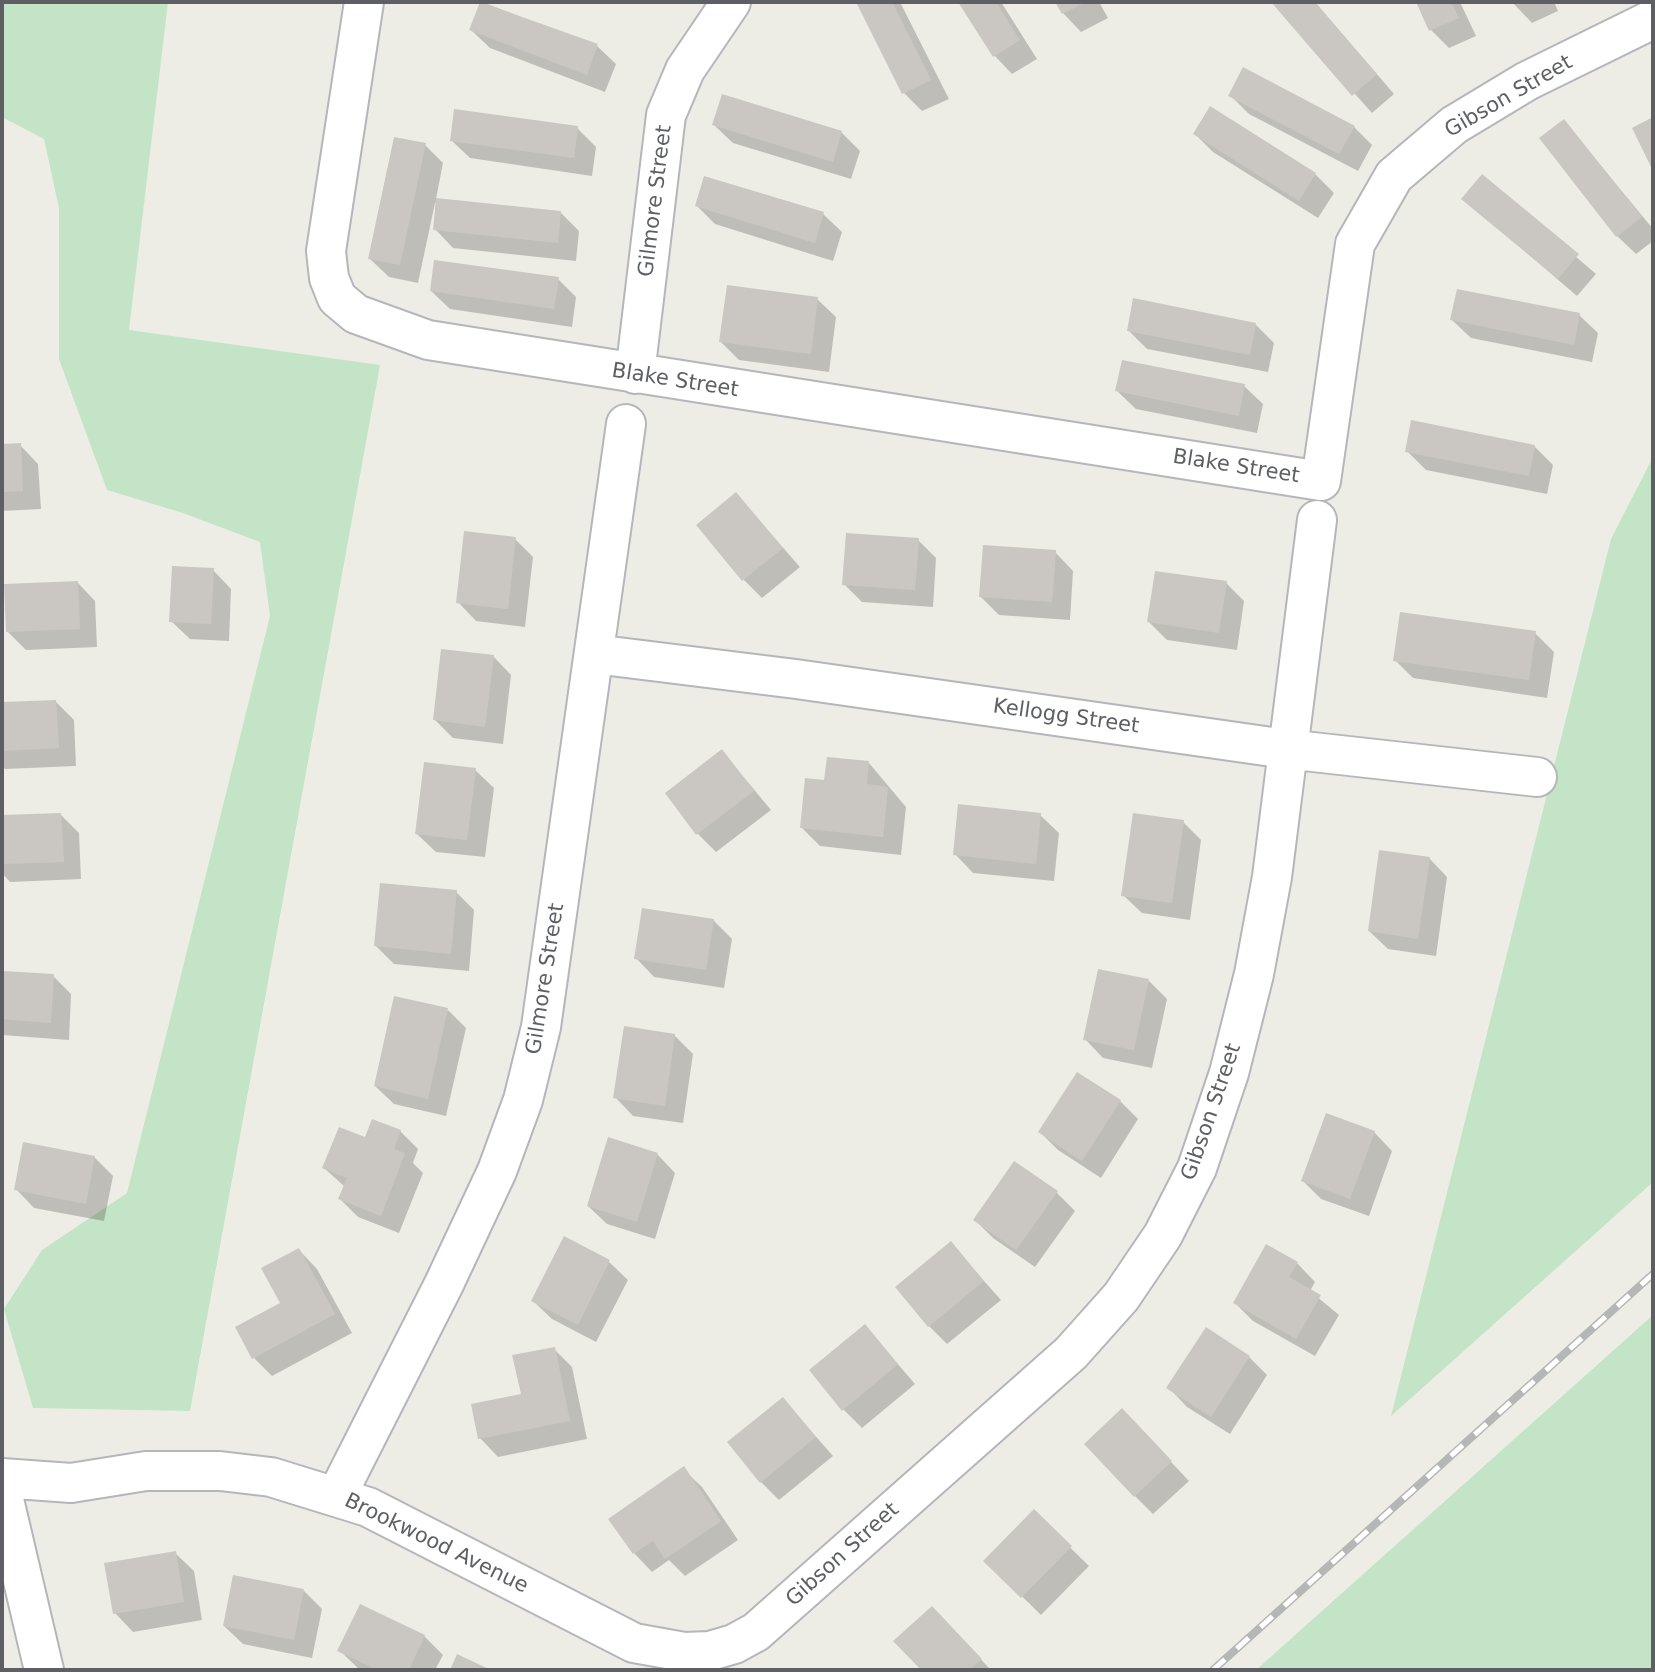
<!DOCTYPE html>
<style>
body{margin:0}
#map{position:relative;width:1655px;height:1672px;overflow:hidden;background:#eeede5;font-family:"DejaVu Sans",sans-serif}
canvas{display:block}
.frame{position:absolute;inset:0;border:4px solid #5d5f64;pointer-events:none}
</style>
<div id="map">
<canvas width="1655" height="1672"></canvas>
<div class="frame"></div>
</div>
<script>
const g = document.querySelector('canvas').getContext('2d');
g.lineJoin = 'round';
function fill(path, color) { g.fillStyle = color; g.fill(path, 'evenodd'); }
const poly = rows => new Path2D(rows.map(r => 'M' + r).join(''));
function strokePath(path, color, width, dash) { g.strokeStyle = color; g.lineWidth = width; g.lineCap = dash ? 'butt' : 'round'; g.setLineDash(dash || []); g.stroke(path); }
function label(font, color, halo, rows, align = 'center') {
  g.font = font + ' "DejaVu Sans",sans-serif'; g.lineWidth = 7; g.setLineDash([]); g.textBaseline = 'middle'; g.strokeStyle = halo; g.fillStyle = color; for (const [text, x, y, turn = 0] of rows) {
    g.save(); g.translate(x, y); g.rotate((+turn || 0) * Math.PI / 180); g.textAlign = isNaN(turn) ? turn : align; if (halo) g.strokeText(text, 0, 0); g.fillText(text, 0, 0); g.restore();
  }
}
fill(poly([
 [2,2,168,2,129,330,380,365,190,1411,33,1408,4,1309,42,1250,127,1193,270,616,260,542,183,513,107,490,59,359,59,208,44,139,2,117],
 [1653,457,1653,1182,1391,1416,1611,539],
 [1653,1315,1653,1670,1256,1670]
]), '#c3e4c6');
fill(poly([
 [482,2,597,46,616,64,605,92,490,48,471,30],
 [858,2,900,2,949,99,922,111,904,93],
 [960,2,1001,2,1037,59,1012,74,994,55],
 [1057,2,1099,2,1108,18,1081,32,1063,13],
 [1273,2,1315,2,1394,94,1372,113],
 [1418,2,1460,2,1476,36,1449,48,1431,30],
 [1512,2,1554,2,1558,11,1532,23],
 [1231,96,1354,127,1372,145,1358,171,1249,114],
 [1210,109,1315,174,1334,193,1318,218,1213,152,1195,134],
 [1564,121,1653,229,1653,241,1636,254,1617,236,1541,139],
 [714,125,841,132,860,151,851,179,733,143],
 [577,128,596,147,592,176,470,158,451,140],
 [425,145,443,163,436,199,561,213,579,231,576,261,453,248,435,229,437,203,435,203,418,283,389,277,370,259],
 [1482,176,1596,274,1577,296,1464,199],
 [697,206,823,214,842,232,833,261,715,224],
 [558,279,576,297,572,327,450,309,431,291],
 [817,299,836,317,829,372,739,360,721,342],
 [1579,315,1598,333,1592,362,1471,338,1452,320],
 [1256,325,1274,343,1268,372,1147,349,1128,330],
 [1244,386,1263,404,1257,433,1136,409,1117,391],
 [20,445,38,464,41,509,2,511,2,446],
 [1534,446,1553,465,1547,494,1426,470,1407,451],
 [736,494,800,567,762,598,744,580],
 [515,539,533,557,525,627,476,621,458,602],
 [918,540,936,558,933,607,862,602,844,584],
 [1055,552,1073,571,1070,620,999,615,981,597],
 [213,570,231,589,229,641,190,639,171,621],
 [77,582,95,601,97,647,26,650,8,632],
 [1226,583,1244,601,1237,650,1167,640,1149,622],
 [1535,633,1554,652,1547,698,1413,678,1395,660],
 [493,656,511,675,503,744,453,738,435,720],
 [56,702,74,720,76,766,5,769,2,766,2,704],
 [722,751,771,810,716,852,697,833],
 [869,763,906,807,901,855,820,846,802,828,826,782],
 [475,770,494,788,485,857,436,852,417,834],
 [61,815,79,833,81,879,10,882,2,873,2,817],
 [1040,815,1059,833,1054,881,973,873,955,854],
 [1183,822,1201,840,1190,920,1142,913,1123,895],
 [1429,858,1447,877,1436,956,1388,949,1369,931],
 [456,892,474,910,469,971,394,964,376,946],
 [713,920,732,939,724,988,654,977,636,958],
 [2,972,53,976,71,994,69,1040,2,1035],
 [1149,981,1167,999,1152,1068,1103,1058,1085,1039],
 [448,1010,466,1028,446,1116,394,1104,375,1086],
 [674,1035,693,1054,683,1123,633,1116,615,1097],
 [1120,1101,1138,1119,1101,1178,1058,1150,1040,1132],
 [400,1131,418,1149,413,1163,423,1173,399,1233,358,1217,340,1199,345,1187,324,1168,366,1140],
 [1374,1132,1392,1151,1369,1216,1321,1199,1303,1181],
 [657,1154,675,1173,655,1239,607,1224,588,1206],
 [94,1157,113,1176,104,1221,34,1208,16,1189],
 [1056,1192,1075,1211,1035,1267,993,1238,975,1220],
 [565,1239,609,1262,628,1280,596,1342,552,1319,533,1301],
 [950,1243,1001,1300,947,1344,929,1326],
 [299,1250,317,1269,352,1333,272,1376,254,1358,282,1304],
 [1297,1263,1315,1282,1310,1291,1339,1315,1315,1356,1253,1321,1235,1303],
 [865,1326,915,1384,862,1428,843,1409],
 [554,1349,572,1367,587,1439,498,1457,480,1438,523,1395],
 [1249,1357,1267,1375,1230,1434,1187,1407,1169,1388],
 [783,1399,833,1456,779,1500,761,1482],
 [1140,1429,1189,1481,1153,1514,1135,1496],
 [683,1469,702,1487,738,1540,685,1576,669,1560,652,1572,634,1553],
 [1034,1512,1089,1566,1041,1615,986,1561],
 [175,1553,194,1571,202,1620,133,1632,115,1613],
 [304,1591,322,1609,312,1658,243,1644,224,1626],
 [950,1627,991,1670,923,1670,896,1641],
 [424,1636,443,1655,435,1670,360,1670,340,1651]
]), '#0003');
fill(poly([
 [480,2,598,44,587,75,469,30],
 [856,2,892,2,931,80,902,94],
 [958,2,996,2,1020,40,993,57],
 [1055,2,1086,2,1062,14],
 [1271,2,1314,2,1377,74,1352,96],
 [1416,2,1451,2,1459,18,1429,31],
 [1243,67,1355,126,1339,154,1228,96],
 [722,94,842,131,833,162,712,125],
 [1210,106,1316,173,1299,201,1193,134],
 [454,109,578,126,574,158,450,141],
 [1653,117,1653,171,1632,128],
 [1564,119,1642,217,1616,237,1539,138],
 [394,137,426,143,400,265,368,259],
 [1482,174,1579,254,1558,279,1461,199],
 [704,176,824,212,815,243,695,206],
 [436,198,561,211,558,243,433,230],
 [434,260,559,277,554,309,430,291],
 [727,285,818,297,811,354,719,342],
 [1457,289,1580,313,1574,345,1450,320],
 [1133,298,1256,323,1250,355,1127,331],
 [1122,360,1245,384,1239,416,1115,391],
 [1411,420,1535,445,1529,476,1405,452],
 [21,443,23,491,2,492,2,444],
 [736,492,783,548,742,581,696,525],
 [464,531,516,537,508,609,456,603],
 [846,533,919,538,915,590,842,585],
 [983,545,1056,550,1052,602,979,597],
 [172,566,214,568,211,624,169,622],
 [1155,571,1227,581,1219,633,1147,622],
 [78,581,80,629,6,632,4,584],
 [1400,612,1536,631,1529,680,1393,661],
 [441,649,494,655,485,727,433,720],
 [56,700,59,748,2,751,2,702],
 [722,749,754,791,696,835,665,793],
 [827,757,869,761,867,784,888,787,883,837,800,828,805,778,824,780],
 [424,762,476,768,467,840,415,834],
 [958,804,1041,813,1036,864,953,855],
 [61,813,64,862,2,864,2,815],
 [1133,813,1184,820,1172,903,1121,896],
 [1379,850,1430,857,1418,939,1368,931],
 [380,883,457,890,451,954,374,946],
 [642,908,714,919,706,970,634,959],
 [1098,969,1149,979,1134,1050,1083,1040],
 [2,971,54,974,51,1023,2,1019],
 [394,996,448,1008,428,1099,374,1086],
 [624,1026,675,1034,665,1106,613,1098],
 [1077,1072,1121,1100,1082,1161,1038,1132],
 [1326,1113,1375,1131,1350,1199,1301,1181],
 [372,1119,401,1130,394,1149,405,1153,381,1216,338,1199,347,1178,322,1168,339,1127,365,1137],
 [608,1137,658,1153,637,1222,587,1206],
 [23,1142,95,1156,86,1204,14,1190],
 [1014,1161,1058,1191,1016,1250,973,1220],
 [564,1236,610,1260,578,1325,531,1301],
 [951,1241,984,1281,928,1327,895,1287],
 [1266,1244,1298,1262,1289,1277,1321,1295,1296,1339,1233,1303],
 [299,1248,335,1314,252,1359,235,1327,280,1303,261,1268],
 [865,1324,898,1364,842,1411,809,1370],
 [1206,1327,1250,1356,1211,1417,1166,1388],
 [555,1347,570,1421,478,1439,471,1404,521,1394,512,1355],
 [783,1397,816,1437,760,1483,727,1442],
 [1122,1408,1172,1461,1134,1497,1084,1444],
 [684,1466,721,1521,665,1559,653,1541,633,1554,608,1519],
 [1034,1509,1072,1546,1021,1598,983,1561],
 [176,1551,184,1602,113,1614,104,1563],
 [233,1575,304,1589,294,1640,223,1626],
 [360,1604,425,1635,409,1670,378,1670,337,1651],
 [932,1606,982,1659,969,1670,921,1670,893,1641],
 [457,1654,491,1670,450,1670]
]), '#cac7c2');
const minor = poly([
 [364,2,326,251,329,278,337,298,356,314,428,340,1321,481,1355,244,1394,176,1454,125,1527,81,1653,19],
 [635,374,666,115,685,70,731,2],
 [594,654,796,679,1286,749,1537,777],
 [2,1478,71,1483,146,1471,220,1471,271,1477,368,1507,634,1643,684,1652,710,1651,734,1644,756,1632,1071,1353,1121,1297,1163,1235,1197,1168,1229,1073,1254,974,1272,877,1317,520],
 [2,1491,44,1670],
 [337,1495,444,1284,497,1171,523,1100,541,1027,626,424]
]);
strokePath(minor, '#b5b6bb', 42);
strokePath(minor, '#fff', 38);
const rail = poly([
 [1213,1670,1653,1274]
]);
strokePath(rail, '#b5b6b6', 8);
strokePath(rail, '#fff', 5, [16]);
label('21px', '#5d5f64', '#fff', [
 ["Gibson Street",1509,97,-30],
 ["Gilmore Street",656,201,-83],
 ["Blake Street",675,381,9],
 ["Blake Street",1236,467,9],
 ["Kellogg Street",1066,717,8],
 ["Gilmore Street",546,979,-81],
 ["Gibson Street",1212,1112,-71],
 ["Brookwood Avenue",436,1544,26],
 ["Gibson Street",843,1555,-42]
]);
</script>
